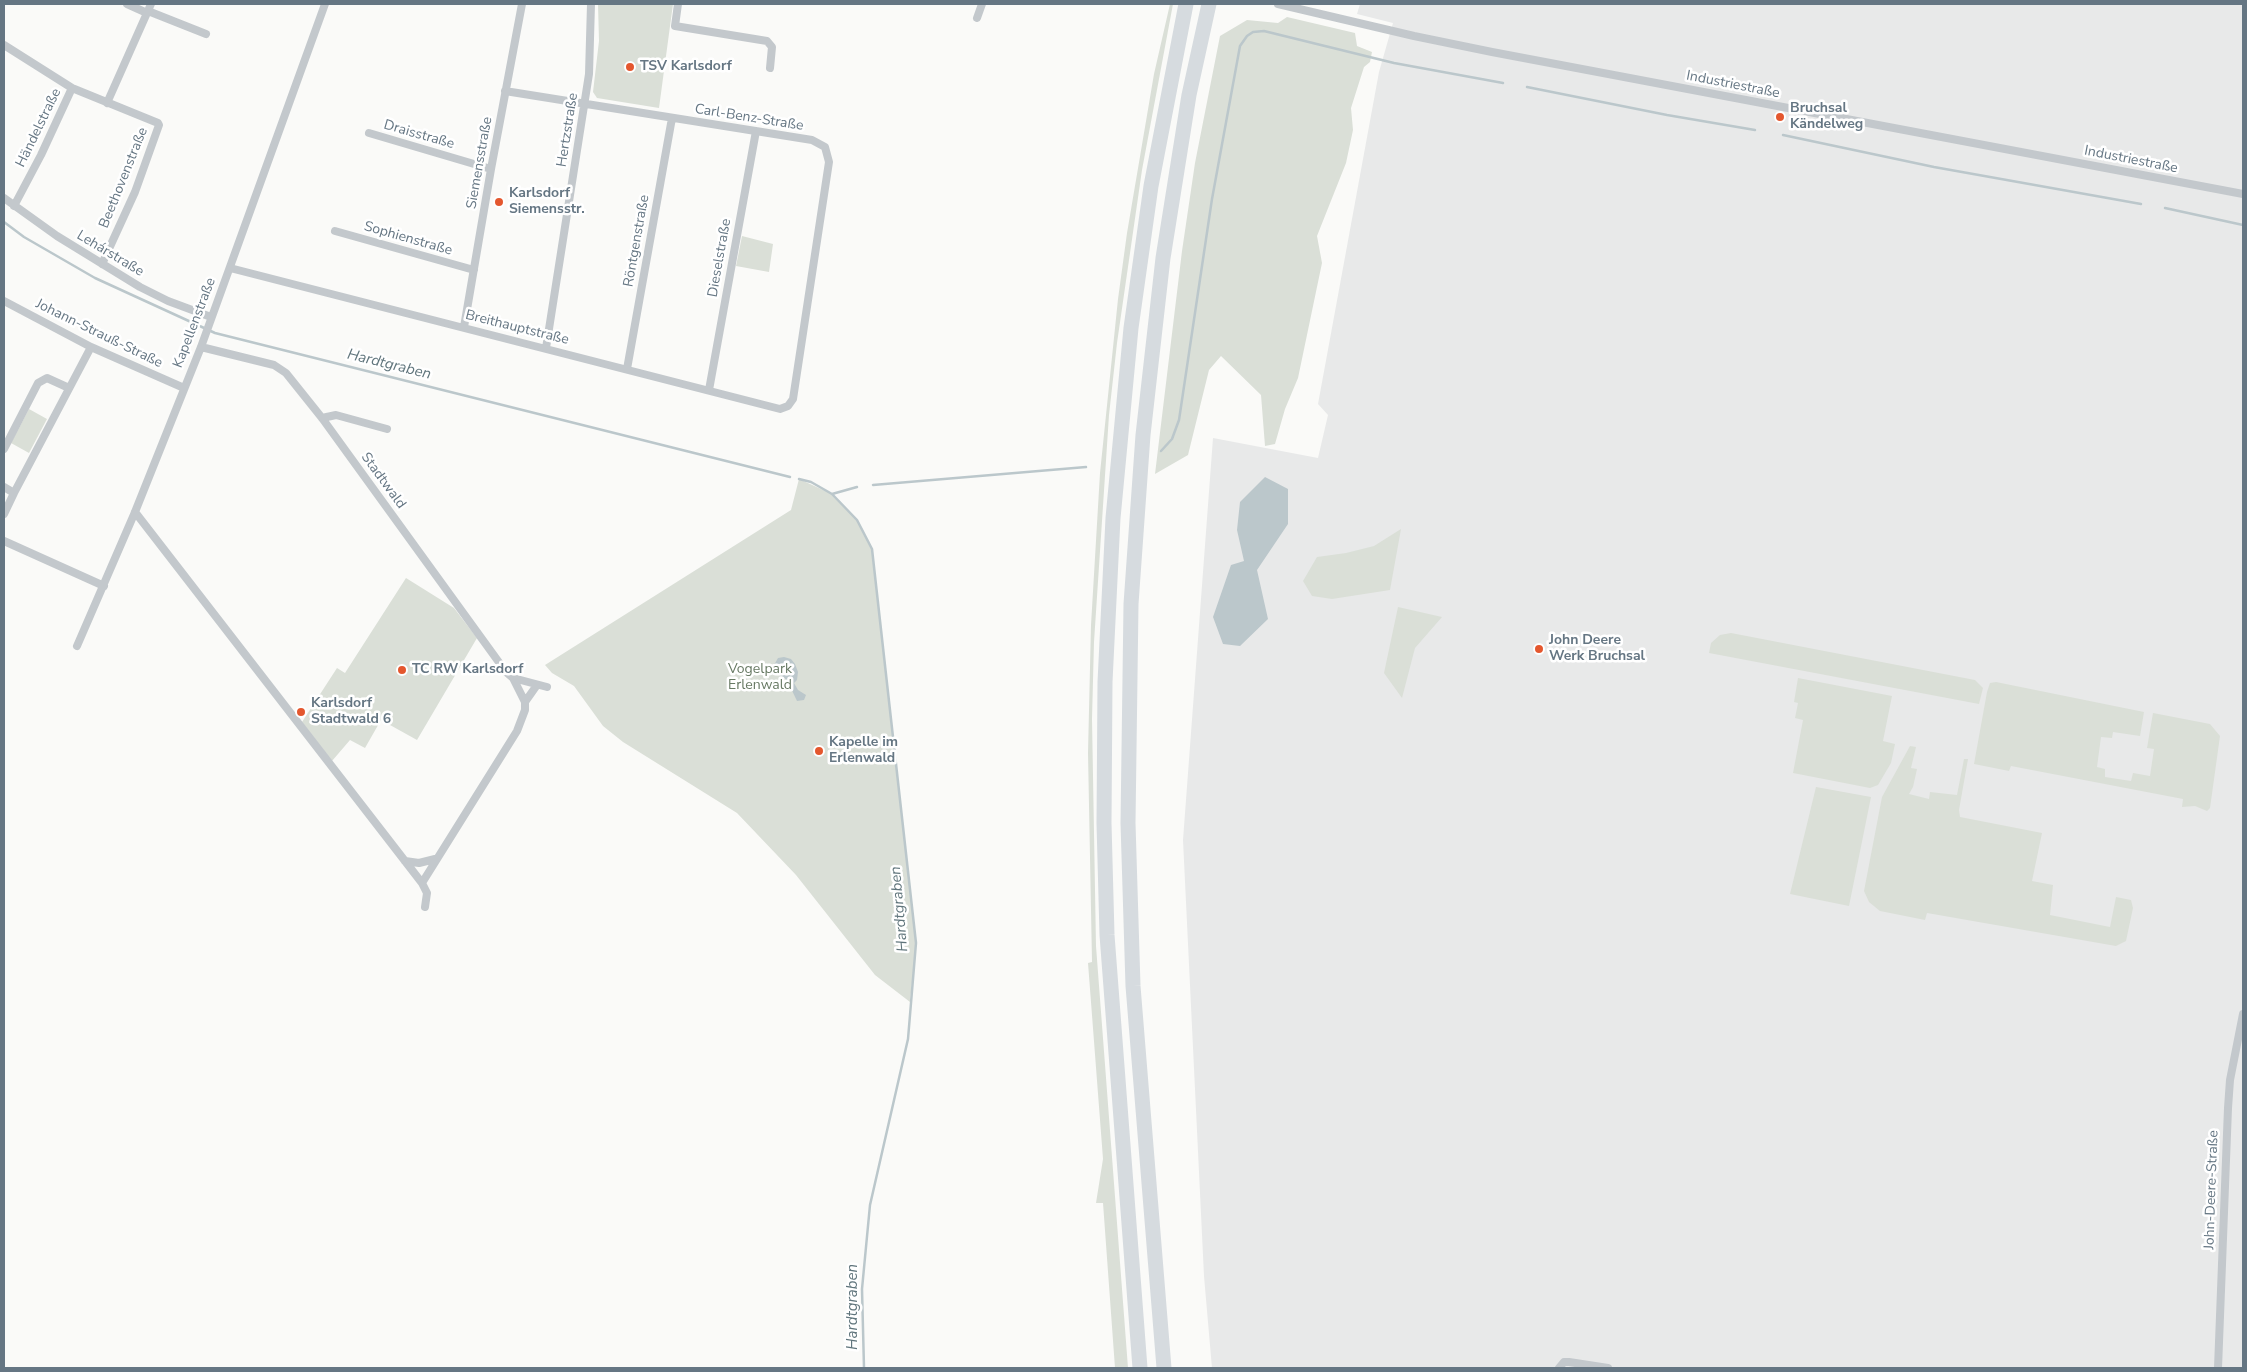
<!DOCTYPE html>
<meta charset="utf-8">
<style>
body{margin:0}
#map{position:relative;width:2247px;height:1372px;overflow:hidden;background:#fafaf8;font-family:"Nunito Sans",sans-serif}
canvas{display:block}
.frame{position:absolute;inset:0;border:5px solid #657683;pointer-events:none}
</style>
<div id="map">
<canvas width="2247" height="1372"></canvas>
<div class="frame"></div>
</div>
<script>
const g = document.querySelector('canvas').getContext('2d');
g.lineJoin = 'round';
function fill(path, color) { g.fillStyle = color; g.fill(path, 'evenodd'); }
const poly = rows => new Path2D(rows.map(r => 'M' + r).join(''));
function strokePath(path, color, width, dash) { g.strokeStyle = color; g.lineWidth = width; g.lineCap = dash ? 'butt' : 'round'; g.setLineDash(dash || []); g.stroke(path); }
function label(font, color, halo, rows, align = 'center') {
  g.font = font + ' "Nunito Sans",sans-serif'; g.lineWidth = 5; g.setLineDash([]); g.textBaseline = 'middle'; g.strokeStyle = halo; g.fillStyle = color; for (const [text, x, y, turn = 0] of rows) {
    g.save(); g.translate(x, y); g.rotate((+turn || 0) * Math.PI / 180); g.textAlign = isNaN(turn) ? turn : align; if (halo) g.strokeText(text, 0, 0); g.fillText(text, 0, 0); g.restore();
  }
}
fill(poly([
 [1360,4,2243,4,2243,1368,1212,1368,1204,1276,1183,840,1213,438,1318,458,1328,415,1318,404,1379,72,1393,23,1357,14]
]), '#e8e9e9');
fill(poly([
 [598,4,673,4,659,108,597,98,593,92,599,41],
 [1170,4,1173,4,1142,170,1117,343,1109,415,1094,642,1092,719,1096,946,1128,1368,1115,1368,1103,1203,1096,1203,1103,1159,1088,963,1092,962,1088,753,1091,625,1100,473,1118,299,1127,233,1154,74],
 [1287,17,1355,33,1357,46,1372,52,1370,62,1364,67,1351,108,1353,130,1346,163,1317,236,1322,263,1298,378,1285,409,1275,444,1265,446,1261,395,1221,356,1209,370,1188,455,1155,474,1182,251,1195,163,1220,36,1247,20,1278,23],
 [742,236,773,244,769,272,736,266],
 [29,409,47,419,29,453,11,443],
 [799,479,832,494,857,520,872,549,916,943,910,1002,875,975,796,875,737,813,623,742,603,726,574,686,552,673,545,665,791,510],
 [1401,529,1390,590,1332,599,1312,596,1303,581,1317,557,1346,553,1374,546],
 [406,578,454,608,477,638,417,740,381,720,365,748,350,740,332,761,302,722,337,668,345,673],
 [1398,607,1442,617,1415,648,1402,698,1384,673],
 [1731,633,1975,680,1983,688,1979,704,1709,653,1711,643,1720,635],
 [1798,678,1892,696,1883,741,1895,744,1891,763,1878,785,1870,788,1793,773,1803,720,1795,718,1798,703,1794,702],
 [1996,682,2144,712,2140,736,2113,732,2112,738,2101,737,2097,767,2105,769,2105,777,2131,781,2133,773,2150,776,2154,749,2147,748,2153,713,2210,724,2220,736,2210,808,2207,811,2195,806,2182,807,2183,799,2011,766,2009,771,1974,764,1987,692,1990,683],
 [1910,746,1916,747,1911,768,1917,769,1913,787,1909,794,1929,799,1930,792,1957,795,1964,759,1968,759,1959,810,1960,817,2042,833,2032,881,2053,885,2050,915,2110,927,2116,897,2131,900,2133,908,2126,941,2116,946,1927,913,1925,920,1880,911,1869,902,1864,891,1882,797],
 [1816,787,1871,797,1849,906,1790,894]
]), '#dadfd7');
fill(poly([
 [1265,477,1288,489,1288,524,1257,570,1268,619,1240,646,1223,644,1213,617,1231,565,1244,561,1237,530,1240,502],
 [784,657,791,659,795,664,798,672,797,680,794,683,798,690,806,695,804,700,797,701,787,680,774,671,774,665,778,658]
]), '#bbc7cb');
strokePath(poly([
 [1527,87,1667,115,1755,130],
 [1783,135,1934,167,2141,204],
 [2165,208,2243,225],
 [4,222,24,237,95,278,215,333,790,477],
 [1161,451,1172,439,1179,420,1212,199,1240,46,1247,36,1253,32,1264,31,1394,63,1503,83],
 [799,479,811,482,832,494,857,520,872,549,916,943,908,1039,870,1205,862,1289,864,1368],
 [873,485,1086,467],
 [832,494,857,487]
]), '#bbc7cb', 2.5);
strokePath(poly([
 [127,4,147,13],
 [678,4,675,26,767,41,772,47,770,68],
 [1278,4,1414,36,1492,52,2243,194],
 [148,11,206,34],
 [977,18,982,4],
 [4,45,72,88,158,123,159,125,135,192,102,264],
 [107,103,151,4],
 [369,133,491,169],
 [4,198,57,236,140,287,168,301,211,317],
 [14,206,41,155,72,88],
 [335,231,474,270],
 [230,268,780,409,788,406,793,399,829,162,825,147,812,140,505,91],
 [4,301,91,347,184,388],
 [464,327,491,169,522,4],
 [201,347,274,365,286,373,322,418,506,672,513,678,547,687],
 [546,348,589,74,591,4],
 [627,369,672,118],
 [709,390,756,131],
 [322,418,336,415,387,429],
 [4,449,38,383,47,378,69,388],
 [4,487,14,493,4,514],
 [14,493,91,347],
 [135,512,422,883],
 [4,541,104,586],
 [77,646,135,512,201,347,325,4],
 [513,678,525,702,537,685],
 [405,861,419,863,435,859],
 [425,907,427,893,422,883,517,731,525,710,525,702],
 [1559,1368,1564,1362,1569,1362,1608,1368],
 [2218,1368,2228,1108,2230,1080,2243,1014]
]), '#c3c8cc', 8);
strokePath(poly([
 [1140,1368,1107,935,1104,823,1105,682,1113,518,1131,328,1151,186,1186,4],
 [1164,1368,1133,986,1128,823,1131,604,1143,435,1163,258,1189,95,1209,4]
]), '#d6dbdf', 15);
for (const [x, y, r, color] of [
 [630,67,5,"#e4572e"],
 [1780,117,5,"#e4572e"],
 [499,202,5,"#e4572e"],
 [1539,649,5,"#e4572e"],
 [402,670,5,"#e4572e"],
 [301,712,5,"#e4572e"],
 [819,751,5,"#e4572e"]
]) { const dot = new Path2D(); dot.arc(x, y, r, 0, 2 * Math.PI); g.fillStyle = color; g.fill(dot); strokePath(dot, '#fff', 2); }
label('bold 14px', '#657683', '#fff', [
 ["TSV Karlsdorf",640,67],
 ["Bruchsal",1790,109],
 ["Kändelweg",1790,125],
 ["Karlsdorf",509,194],
 ["Siemensstr.",509,210],
 ["John Deere",1549,641],
 ["Werk Bruchsal",1549,657],
 ["TC RW Karlsdorf",412,670],
 ["Karlsdorf",311,704],
 ["Stadtwald 6",311,720],
 ["Kapelle im",829,743],
 ["Erlenwald",829,759]
], 'left');
label('14px', '#657683', '#fff', [
 ["Industriestraße",1733,85,11],
 ["Carl-Benz-Straße",749,118,9],
 ["Händelstraße",39,128,-64],
 ["Hertzstraße",568,130,-81],
 ["Draisstraße",419,135,16],
 ["Industriestraße",2131,160,11],
 ["Siemensstraße",480,163,-80],
 ["Beethovenstraße",124,178,-68],
 ["Sophienstraße",408,239,16],
 ["Röntgenstraße",637,241,-80],
 ["Lehárstraße",110,254,31],
 ["Dieselstraße",720,258,-80],
 ["Kapellenstraße",195,323,-69],
 ["Breithauptstraße",517,328,14],
 ["Johann-Strauß-Straße",99,334,26],
 ["Stadtwald",383,481,54],
 ["John-Deere-Straße",2212,1190,-88]
]);
label('14px', '#687a64', '#fff', [
 ["Vogelpark",760,670],
 ["Erlenwald",760,686]
]);
label('italic 15px', '#60757c', '#fff', [
 ["Hardtgraben",389,365,14],
 ["Hardtgraben",900,909,-95],
 ["Hardtgraben",853,1307,-90]
]);
</script>
